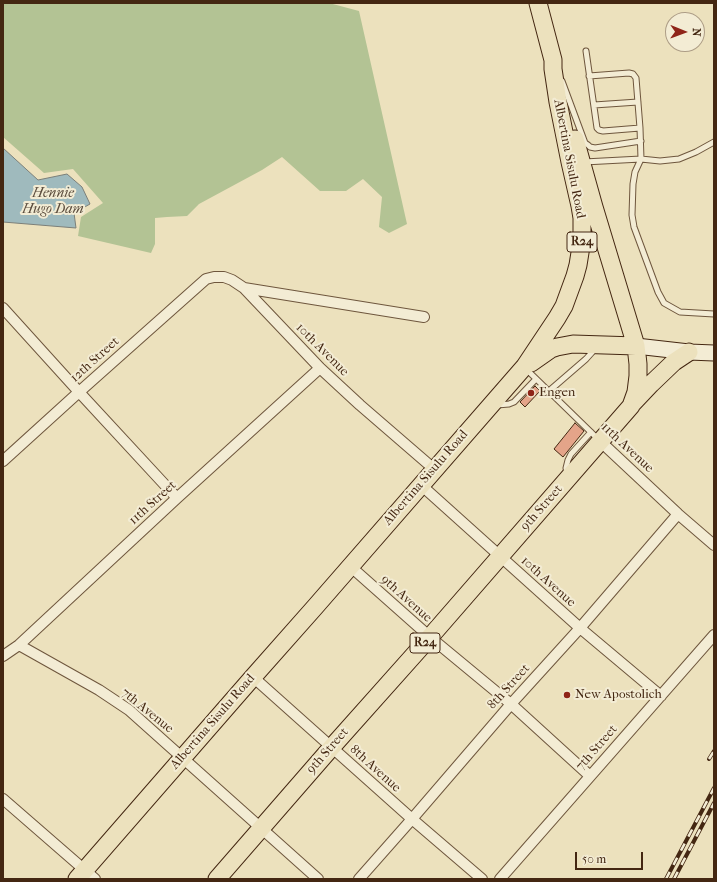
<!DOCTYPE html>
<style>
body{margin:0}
#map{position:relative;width:717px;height:882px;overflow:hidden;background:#ece1bd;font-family:"IM FELL French Canon",serif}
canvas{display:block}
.frame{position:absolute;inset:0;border:4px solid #442712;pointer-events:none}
.north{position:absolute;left:665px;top:12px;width:40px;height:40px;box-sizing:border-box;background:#f3ecd4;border:1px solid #ad9d86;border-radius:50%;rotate:91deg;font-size:11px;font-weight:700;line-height:16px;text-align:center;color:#442712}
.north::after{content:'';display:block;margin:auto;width:14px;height:18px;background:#8f2418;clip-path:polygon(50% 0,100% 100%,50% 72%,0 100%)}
.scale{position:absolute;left:575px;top:852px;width:68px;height:18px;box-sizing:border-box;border:2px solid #442712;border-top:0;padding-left:5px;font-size:12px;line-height:14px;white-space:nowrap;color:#442712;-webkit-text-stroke:3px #f3ecd4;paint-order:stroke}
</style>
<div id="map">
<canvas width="717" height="882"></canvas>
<div class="frame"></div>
<div class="north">N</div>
<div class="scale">50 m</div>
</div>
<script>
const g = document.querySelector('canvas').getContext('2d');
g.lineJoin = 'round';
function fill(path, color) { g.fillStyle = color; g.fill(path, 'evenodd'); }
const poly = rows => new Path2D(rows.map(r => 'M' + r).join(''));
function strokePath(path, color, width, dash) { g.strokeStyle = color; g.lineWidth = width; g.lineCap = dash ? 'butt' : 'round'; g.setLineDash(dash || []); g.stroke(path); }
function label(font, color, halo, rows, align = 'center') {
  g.font = font + ' "IM FELL French Canon",serif'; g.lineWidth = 4; g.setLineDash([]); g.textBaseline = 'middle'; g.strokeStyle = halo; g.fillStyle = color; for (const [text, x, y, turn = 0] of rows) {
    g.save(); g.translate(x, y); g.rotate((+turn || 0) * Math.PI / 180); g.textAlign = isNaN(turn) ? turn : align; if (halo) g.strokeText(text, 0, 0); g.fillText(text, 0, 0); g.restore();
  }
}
fill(poly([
 [3,3,329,3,359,11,407,224,389,233,379,227,382,197,363,179,346,191,320,191,282,157,262,170,199,204,187,216,167,217,155,218,155,244,151,253,78,236,81,217,103,203,73,169,44,173,3,137]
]), '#b3c394');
const water = poly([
 [3,148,38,180,67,174,82,187,90,204,74,213,76,228,3,222,3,148]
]);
fill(water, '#9fbabd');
strokePath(water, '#7b7f79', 1);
const building = poly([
 [535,386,540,391,525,407,520,402,535,386],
 [575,423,584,431,563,457,554,449,575,423]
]);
fill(building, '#e4a489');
strokePath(building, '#442712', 1);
const lane = poly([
 [586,51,597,128,599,130,603,131,640,128],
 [589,76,629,73,633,74,636,78,640,128,641,159,660,161,679,159,696,152,714,142],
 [562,81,585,143,588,145,590,147,595,148,641,141],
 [594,105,638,102],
 [641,159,635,172,633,184,632,215,634,227,658,292,664,303,680,312,714,314],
 [584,162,641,159],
 [526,369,599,440],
 [549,391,586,359,595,349],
 [497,405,509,404,514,402,536,379],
 [567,474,566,468,568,460,571,454,591,432]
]);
const street = poly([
 [244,288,424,317],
 [3,308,79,392,177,498],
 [600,441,678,514,714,545],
 [3,461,79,392,206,279,214,277,224,277,232,280,244,288,320,368,360,405,434,469],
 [421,485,580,628,661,696],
 [350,566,430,637,511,704,590,776],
 [19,645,99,690,129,710,318,879],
 [3,656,19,645,177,498,320,368],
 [253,677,412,819,482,879],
 [3,799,95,879],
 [359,879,412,819,511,704,580,628,678,514],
 [500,879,714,635]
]);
const secondary = poly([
 [636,346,689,352,714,353]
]);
const primary = poly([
 [531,363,551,349,557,347,573,344,636,346],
 [633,403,651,384,674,362,689,352],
 [77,879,253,677,315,607,525,366,557,318,564,306,575,276,578,265,582,240,582,218,580,206,570,162,558,102,553,69,553,60,538,3],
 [217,879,331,748,430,637,631,406,636,392,638,376,638,364,636,346,594,207,575,139]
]);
strokePath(lane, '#6e563d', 7);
strokePath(street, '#6e563d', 12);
strokePath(secondary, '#442712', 17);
strokePath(primary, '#442712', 19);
strokePath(lane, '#f3ecd4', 5);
strokePath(street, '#f3ecd4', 10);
strokePath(secondary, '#f3ecd4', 15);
strokePath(primary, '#ece1bd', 17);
const rail = poly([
 [709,759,714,751],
 [666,879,714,788],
 [674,879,714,803]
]);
strokePath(rail, '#442712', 4);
strokePath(rail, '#f3ecd4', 2.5, [8]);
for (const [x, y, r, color] of [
 [531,393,4,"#8f2418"],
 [567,695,4,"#8f2418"]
]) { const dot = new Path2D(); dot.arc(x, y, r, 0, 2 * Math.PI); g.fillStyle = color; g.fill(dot); strokePath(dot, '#f3ecd4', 1.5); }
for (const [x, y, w] of [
 [582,242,30],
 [425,643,30]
]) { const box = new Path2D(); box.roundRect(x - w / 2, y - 10, w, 20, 3); g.fillStyle = '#f3ecd4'; g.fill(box); strokePath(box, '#442712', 1); }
label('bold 12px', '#442712', null, [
 ["R24",582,242],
 ["R24",425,643]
]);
label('13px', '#442712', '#f3ecd4', [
 ["Albertina Sisulu Road",569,159,79],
 ["10th Avenue",322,350,45],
 ["12th Street",95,360,-42],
 ["11th Avenue",627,448,43],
 ["Albertina Sisulu Road",426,478,-49],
 ["11th Street",153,503,-42],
 ["9th Street",542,508,-49],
 ["10th Avenue",548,582,42],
 ["9th Avenue",406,599,42],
 ["8th Street",509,687,-48],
 ["7th Avenue",147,711,39],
 ["Albertina Sisulu Road",213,722,-49],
 ["7th Street",597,748,-49],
 ["9th Street",328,751,-49],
 ["8th Avenue",375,769,42]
]);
label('13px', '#442712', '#f3ecd4', [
 ["Engen",539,393],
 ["New Apostolich",575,695]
], 'left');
label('italic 14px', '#5b4c3d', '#f3ecd4', [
 ["Hennie",53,194],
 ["Hugo Dam",53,210]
]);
</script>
